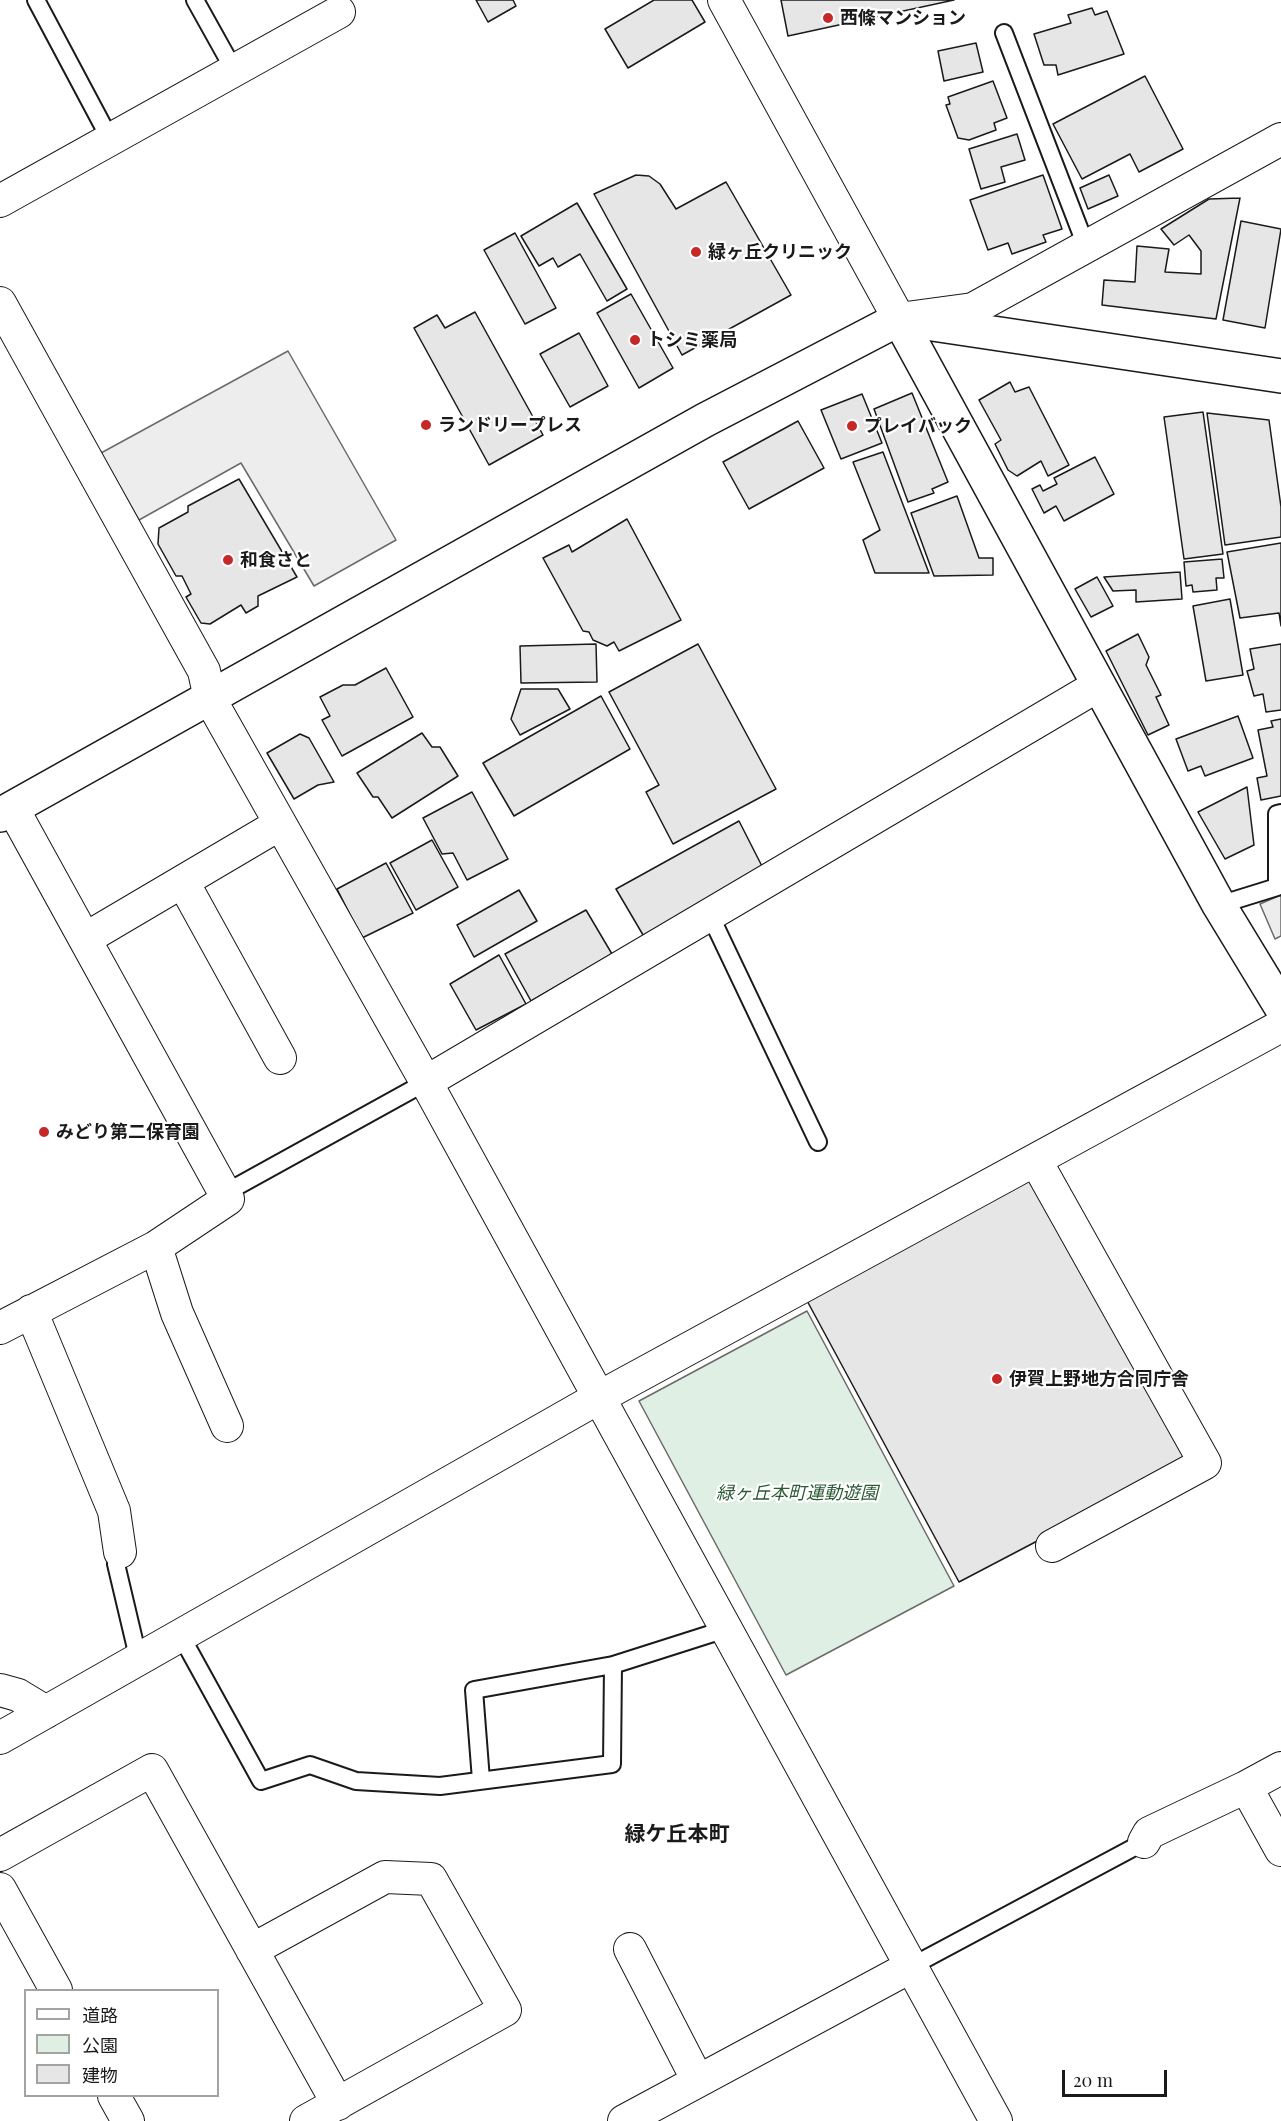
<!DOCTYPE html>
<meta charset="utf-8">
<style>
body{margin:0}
#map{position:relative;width:1281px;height:2121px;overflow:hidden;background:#fff;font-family:"Playfair Display","Noto Sans JP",serif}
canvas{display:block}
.legend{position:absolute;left:24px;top:1989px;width:195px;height:108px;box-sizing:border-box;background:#fff;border:2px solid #a3a3a3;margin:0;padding:8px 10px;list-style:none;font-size:18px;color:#1a1a1a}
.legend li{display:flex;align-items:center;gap:12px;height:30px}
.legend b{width:30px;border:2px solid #a3a3a3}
.scale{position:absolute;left:1062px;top:2070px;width:105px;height:27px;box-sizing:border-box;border:3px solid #1a1a1a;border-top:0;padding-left:8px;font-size:18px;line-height:21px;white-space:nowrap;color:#1a1a1a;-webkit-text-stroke:4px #fff;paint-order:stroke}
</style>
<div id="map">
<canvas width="1281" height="2121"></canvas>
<ul class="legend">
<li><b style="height:8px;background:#fff"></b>道路</li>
<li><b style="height:16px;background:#e0efe3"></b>公園</li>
<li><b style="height:16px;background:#e6e6e6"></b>建物</li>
</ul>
<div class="scale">20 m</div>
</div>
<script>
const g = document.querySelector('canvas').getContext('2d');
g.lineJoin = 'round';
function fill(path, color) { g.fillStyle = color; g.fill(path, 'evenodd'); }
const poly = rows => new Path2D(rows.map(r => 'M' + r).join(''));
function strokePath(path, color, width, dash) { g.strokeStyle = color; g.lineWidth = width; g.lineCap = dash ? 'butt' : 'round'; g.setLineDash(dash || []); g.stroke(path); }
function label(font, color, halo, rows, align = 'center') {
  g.font = font + ' "Playfair Display","Noto Sans JP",serif'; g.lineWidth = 4.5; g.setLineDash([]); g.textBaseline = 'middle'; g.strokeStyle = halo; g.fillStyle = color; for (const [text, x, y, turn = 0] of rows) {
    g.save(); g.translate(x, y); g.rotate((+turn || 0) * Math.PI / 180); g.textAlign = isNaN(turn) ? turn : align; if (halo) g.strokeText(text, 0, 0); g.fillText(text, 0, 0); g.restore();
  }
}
const green = poly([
 [807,1311,954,1586,786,1675,639,1401,807,1311]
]);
fill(green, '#e0efe3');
strokePath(green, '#6a6a6a', 1.5);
const parking = poly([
 [288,351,396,540,314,586,241,463,139,520,101,453,288,351],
 [1281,895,1281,936,1275,939,1260,904,1281,895]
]);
fill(parking, '#ededed');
strokePath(parking, '#6a6a6a', 1.5);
const building = poly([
 [476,0,513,0,516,6,488,22,476,0],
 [654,0,692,0,705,22,628,68,605,29,654,0],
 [781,0,954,0,788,36,781,0],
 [1092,8,1095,15,1107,11,1124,54,1058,75,1056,65,1044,65,1034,34,1071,23,1068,15,1092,8],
 [976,43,983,72,944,81,938,51,976,43],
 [1145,76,1183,149,1139,172,1130,154,1082,179,1053,124,1145,76],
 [993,81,1007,118,994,123,996,130,969,140,958,138,946,105,950,104,948,97,993,81],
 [1017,134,1025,160,1001,167,1005,182,981,189,969,149,1017,134],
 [636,175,649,176,660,184,676,209,726,182,791,295,682,355,594,194,636,175],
 [1043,175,1062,229,1043,235,1046,242,1012,254,1008,243,988,250,970,200,1043,175],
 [1109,175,1118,196,1088,209,1080,188,1109,175],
 [1240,198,1216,319,1102,305,1104,280,1135,282,1137,246,1169,249,1165,272,1201,274,1201,251,1189,235,1174,245,1161,229,1209,199,1240,198],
 [577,203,627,289,607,301,580,254,558,267,553,258,539,266,521,236,577,203],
 [1241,221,1281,229,1265,328,1223,320,1241,221],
 [515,233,556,308,525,324,484,250,515,233],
 [631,294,673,368,639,388,597,313,631,294],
 [475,312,543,435,489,465,414,328,437,315,445,328,475,312],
 [579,333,608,386,570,407,540,354,579,333],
 [1010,382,1015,392,1029,387,1069,465,1048,476,1041,461,1017,476,1008,470,995,444,1001,440,979,400,1010,382],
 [912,393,948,482,932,489,934,493,908,502,874,409,912,393],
 [862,394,882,443,841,459,821,410,862,394],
 [1203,412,1223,554,1184,559,1164,417,1203,412],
 [1207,413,1269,420,1281,507,1281,537,1225,545,1207,413],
 [798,421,824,468,749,509,723,462,798,421],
 [883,452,929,573,875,573,863,540,880,530,853,462,883,452],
 [1095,457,1114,494,1064,521,1056,506,1044,513,1032,489,1040,485,1043,491,1057,484,1054,478,1095,457],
 [239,479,297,577,258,596,258,606,246,613,241,605,210,624,201,623,186,597,191,594,182,576,176,576,158,544,159,528,188,512,188,506,239,479],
 [957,496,979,558,993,558,993,575,934,576,911,513,957,496],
 [627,519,681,620,619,651,614,642,607,646,593,640,589,632,583,631,543,558,569,545,572,552,627,519],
 [1281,543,1281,626,1279,613,1240,618,1227,552,1281,543],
 [1222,559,1224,578,1216,578,1217,590,1193,592,1192,585,1186,586,1184,562,1222,559],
 [1180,572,1182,599,1136,602,1136,590,1113,591,1104,577,1180,572],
 [1097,577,1113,606,1091,617,1075,589,1097,577],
 [1230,599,1243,675,1206,681,1193,606,1230,599],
 [1138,634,1149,657,1146,665,1161,695,1156,697,1169,725,1148,735,1106,651,1138,634],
 [596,644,597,682,521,683,520,646,596,644],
 [698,644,776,789,673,844,646,792,659,785,609,692,698,644],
 [1281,644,1281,710,1266,712,1263,694,1254,696,1247,671,1254,669,1250,649,1281,644],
 [386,668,413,717,342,756,322,720,330,716,320,697,343,685,355,685,386,668],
 [521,689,558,689,570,709,520,735,511,719,521,689],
 [601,696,630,749,514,816,483,763,601,696],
 [1238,716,1253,758,1205,776,1201,766,1188,771,1176,739,1238,716],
 [1281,719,1281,796,1261,800,1257,778,1267,776,1258,730,1273,727,1271,721,1281,719],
 [422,733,432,747,440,747,458,776,392,818,378,797,373,797,357,773,422,733],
 [300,734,309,738,334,782,318,785,294,799,267,753,300,734],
 [1247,787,1254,845,1225,859,1198,812,1247,787],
 [472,792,508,859,467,880,453,853,442,854,423,818,472,792],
 [739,821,767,876,646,940,616,889,739,821],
 [432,840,458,887,416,910,390,863,432,840],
 [386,863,413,913,362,938,337,889,386,863],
 [519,890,537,921,474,957,457,925,519,890],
 [586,910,612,954,531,1001,505,954,586,910],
 [499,955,526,1004,476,1030,450,984,499,955],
 [1033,1173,1190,1461,959,1582,805,1297,1033,1173]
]);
fill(building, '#e6e6e6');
strokePath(building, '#1a1a1a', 1.5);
const service = poly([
 [36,0,110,139],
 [195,0,234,70],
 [1004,33,1086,246],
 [1219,905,1277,887,1277,814,1281,813],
 [710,915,818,1142],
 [225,1193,426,1082],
 [120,1552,116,1564,138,1657],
 [180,1634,261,1781,310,1765,356,1781,440,1786,612,1764,613,1665],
 [481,1780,474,1690,613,1665,726,1629],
 [912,1966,1144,1842]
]);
const minor = poly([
 [724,0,899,319,973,309,1281,139],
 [0,201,339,12],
 [0,303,204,671,210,699,426,1082,996,2121],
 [183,882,280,1058],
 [85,939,280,824],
 [426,1082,1099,685],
 [1036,1161,1205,1463,1052,1546],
 [156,1247,177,1313,227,1426],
 [31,1311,114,1511,120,1552],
 [0,1328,156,1247,228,1199,13,809],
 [0,1690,18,1695,46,1712],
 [0,1738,598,1398,1281,1026],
 [1281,1768,1246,1787,1281,1850],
 [1144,1842,1149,1833,1246,1787],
 [0,1855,152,1770,338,2104],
 [0,1889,56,1990],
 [630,1949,698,2081],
 [252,1950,385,1877,431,1879,505,2010,306,2121],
 [114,2096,128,2121],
 [624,2121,912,1966]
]);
const tertiary = poly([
 [899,319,1219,905,1281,1007],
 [0,815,705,420,899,319,1281,376]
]);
strokePath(service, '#1a1a1a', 20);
strokePath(minor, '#1a1a1a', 34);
strokePath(tertiary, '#1a1a1a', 36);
strokePath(service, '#fff', 16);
strokePath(minor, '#fff', 32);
strokePath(tertiary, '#fff', 33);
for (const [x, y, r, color] of [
 [828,18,6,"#c62828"],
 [696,252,6,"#c62828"],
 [635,340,6,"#c62828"],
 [426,425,6,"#c62828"],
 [852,426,6,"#c62828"],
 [228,560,6,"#c62828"],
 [44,1132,6,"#c62828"],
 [997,1379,6,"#c62828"]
]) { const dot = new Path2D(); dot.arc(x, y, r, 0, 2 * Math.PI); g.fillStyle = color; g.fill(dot); strokePath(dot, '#fff', 2); }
label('bold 18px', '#1a1a1a', '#fff', [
 ["西條マンション",840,18],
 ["緑ヶ丘クリニック",708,252],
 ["トシミ薬局",647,340],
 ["ランドリープレス",438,425],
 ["プレイバック",864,426],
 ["和食さと",240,560],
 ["みどり第二保育園",56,1132],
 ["伊賀上野地方合同庁舎",1009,1379]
], 'left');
label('italic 18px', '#2b5a34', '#fff', [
 ["緑ヶ丘本町運動遊園",797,1493]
]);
label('bold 21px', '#1a1a1a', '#fff', [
 ["緑ケ丘本町",677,1834]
]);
</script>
